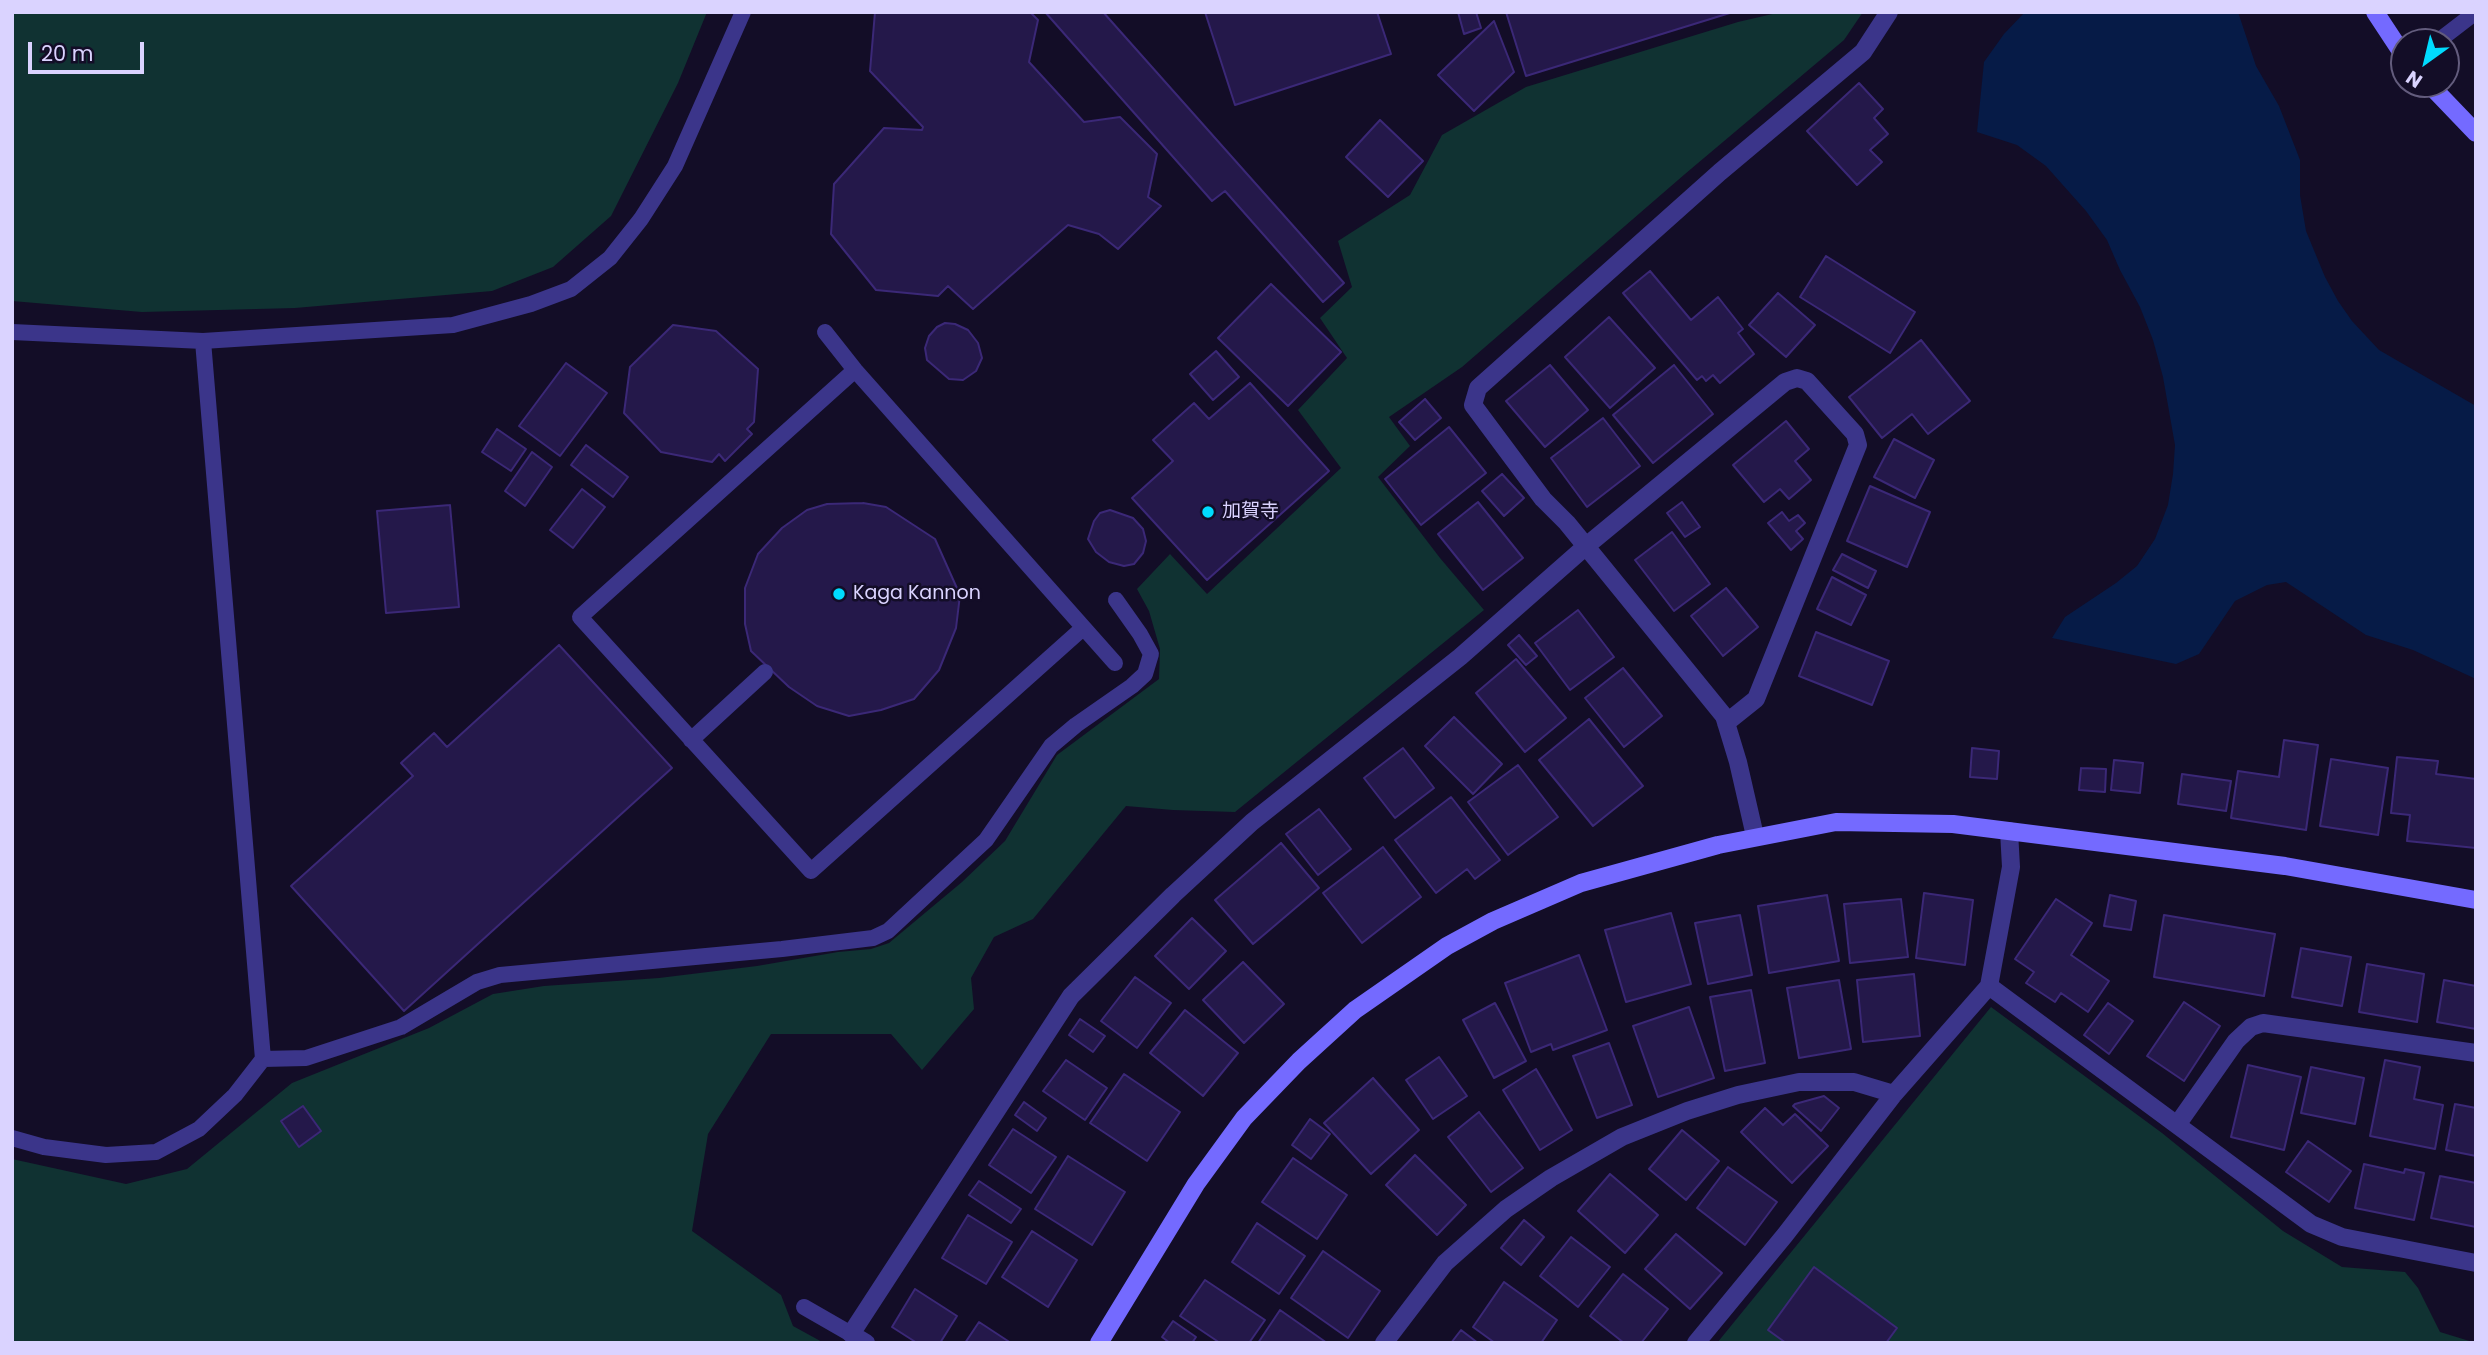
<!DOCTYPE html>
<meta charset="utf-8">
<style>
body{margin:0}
#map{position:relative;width:2488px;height:1355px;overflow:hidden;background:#130d27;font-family:Poppins,sans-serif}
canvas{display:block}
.frame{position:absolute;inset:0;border:14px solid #dad3ff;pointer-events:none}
.north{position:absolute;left:2390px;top:28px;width:70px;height:70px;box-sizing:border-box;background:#130d27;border:2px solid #635c7d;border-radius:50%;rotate:214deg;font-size:19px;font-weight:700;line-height:28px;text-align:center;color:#dad3ff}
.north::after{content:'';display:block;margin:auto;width:24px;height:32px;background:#00dbfe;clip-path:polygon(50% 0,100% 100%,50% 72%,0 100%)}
.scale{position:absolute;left:28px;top:42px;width:116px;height:32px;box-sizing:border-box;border:4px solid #dad3ff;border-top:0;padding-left:9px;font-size:21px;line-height:24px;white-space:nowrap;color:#dad3ff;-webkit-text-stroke:5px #130d27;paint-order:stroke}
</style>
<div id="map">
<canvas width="2488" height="1355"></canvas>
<div class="frame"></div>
<div class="north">N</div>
<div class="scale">20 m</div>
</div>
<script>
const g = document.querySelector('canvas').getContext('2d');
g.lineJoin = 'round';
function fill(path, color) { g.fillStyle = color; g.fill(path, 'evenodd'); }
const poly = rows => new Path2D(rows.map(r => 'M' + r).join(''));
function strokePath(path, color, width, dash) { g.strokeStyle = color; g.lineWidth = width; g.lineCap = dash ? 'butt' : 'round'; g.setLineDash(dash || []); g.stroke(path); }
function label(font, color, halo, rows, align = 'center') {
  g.font = font + ' Poppins,"Noto Sans JP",sans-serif'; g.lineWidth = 5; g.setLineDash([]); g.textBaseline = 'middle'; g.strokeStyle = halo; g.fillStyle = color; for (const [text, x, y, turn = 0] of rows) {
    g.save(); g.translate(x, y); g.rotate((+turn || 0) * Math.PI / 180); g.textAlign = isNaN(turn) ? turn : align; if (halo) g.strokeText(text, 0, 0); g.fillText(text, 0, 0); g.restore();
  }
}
fill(poly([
 [12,12,707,12,678,83,611,216,553,267,492,291,295,308,142,312,12,301],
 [1781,12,1863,12,1844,40,1685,174,1462,367,1389,417,1410,446,1378,477,1440,558,1484,610,1235,812,1173,810,1126,806,1033,919,994,937,971,978,974,1009,922,1070,891,1034,771,1034,708,1134,692,1231,781,1295,793,1326,824,1343,12,1343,12,1159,126,1184,187,1169,292,1083,429,1028,493,994,544,986,659,978,757,966,838,952,871,949,889,943,962,882,1005,841,1057,755,1159,679,1160,649,1149,611,1137,589,1170,554,1207,594,1341,468,1298,410,1347,358,1320,318,1352,287,1338,241,1410,195,1442,135,1526,87,1738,22],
 [1991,1007,2162,1133,2283,1231,2342,1267,2405,1272,2418,1288,2440,1332,2476,1343,1717,1343]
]), '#103232');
fill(poly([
 [2025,12,2238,12,2256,66,2279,106,2300,160,2300,195,2306,231,2325,277,2338,301,2352,321,2379,350,2476,406,2476,679,2413,650,2366,635,2286,582,2267,585,2235,601,2199,654,2176,664,2052,638,2065,617,2116,583,2137,566,2155,539,2168,505,2173,474,2175,445,2163,377,2153,340,2140,307,2120,270,2107,240,2086,211,2046,166,2017,145,1977,132,1984,62,2004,34]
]), '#061b47');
const building = poly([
 [875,12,1030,12,1038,20,1029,62,1084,122,1120,117,1157,154,1148,197,1161,206,1118,249,1099,234,1068,225,973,309,948,286,938,296,876,290,831,234,834,184,884,128,922,130,923,127,870,71,875,12],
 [1045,12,1103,12,1344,283,1323,302,1225,191,1212,201,1045,12],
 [1205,12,1377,12,1391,54,1235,105,1205,12],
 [1458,12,1476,12,1481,28,1464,34,1458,12],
 [1506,12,1733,12,1526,76,1506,12],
 [1494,21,1514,72,1474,111,1438,75,1494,21],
 [1859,83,1883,109,1874,118,1888,134,1870,150,1882,162,1857,185,1807,131,1859,83],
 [1380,120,1423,161,1388,197,1346,157,1380,120],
 [1826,256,1915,312,1890,353,1800,297,1826,256],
 [1650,271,1691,320,1718,297,1743,329,1738,333,1754,354,1720,383,1713,375,1706,381,1702,376,1697,380,1623,293,1650,271],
 [1271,284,1341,352,1288,406,1218,338,1271,284],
 [1778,293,1815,325,1786,357,1749,325,1778,293],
 [1609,317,1655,368,1610,408,1565,357,1609,317],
 [945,323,955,324,968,330,978,343,982,358,976,371,963,380,949,379,927,360,925,348,929,336,937,327,945,323],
 [673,325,716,331,758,369,754,422,747,429,752,434,725,461,719,454,712,462,661,452,624,413,630,367,673,325],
 [1921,340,1970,401,1928,434,1912,414,1882,438,1849,397,1921,340],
 [1216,351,1239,377,1213,400,1190,374,1216,351],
 [566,363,607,393,560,456,519,426,566,363],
 [1550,365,1588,410,1545,447,1506,401,1550,365],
 [1674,365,1713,414,1653,463,1613,415,1674,365],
 [1250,383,1329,471,1207,580,1132,498,1173,461,1153,440,1194,403,1209,419,1250,383],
 [1425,399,1441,418,1415,440,1399,422,1425,399],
 [1603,418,1640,466,1587,507,1551,458,1603,418],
 [1786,421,1809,449,1795,461,1811,480,1789,499,1780,489,1764,502,1733,465,1786,421],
 [1449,427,1486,473,1421,525,1385,479,1449,427],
 [497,429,526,449,511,471,482,452,497,429],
 [1894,439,1934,460,1915,498,1874,477,1894,439],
 [586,445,628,477,613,497,571,465,586,445],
 [532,452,552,467,525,506,505,491,532,452],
 [1502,474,1524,498,1504,516,1482,491,1502,474],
 [1870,486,1930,512,1907,567,1847,541,1870,486],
 [582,489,605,507,573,548,550,530,582,489],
 [1478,502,1523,558,1483,590,1438,534,1478,502],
 [1682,502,1700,527,1685,537,1667,513,1682,502],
 [863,503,886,507,935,539,960,595,956,628,939,670,914,699,881,710,849,716,817,706,789,687,751,651,745,624,745,588,758,554,782,528,807,510,827,504,863,503],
 [450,505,459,607,386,613,377,511,450,505],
 [1110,510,1133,518,1143,529,1146,541,1143,553,1134,564,1124,566,1109,562,1096,552,1088,539,1094,521,1100,513,1110,510],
 [1782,512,1789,521,1798,515,1805,523,1796,531,1803,539,1791,550,1768,523,1782,512],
 [1672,532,1710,584,1674,611,1635,560,1672,532],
 [1842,554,1876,571,1868,588,1833,570,1842,554],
 [1832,577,1866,595,1851,625,1817,609,1832,577],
 [1726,588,1758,627,1723,656,1691,616,1726,588],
 [1578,610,1614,657,1570,690,1535,643,1578,610],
 [1816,632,1889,661,1872,705,1799,676,1816,632],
 [1519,635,1537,656,1526,665,1508,645,1519,635],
 [559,645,672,768,404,1011,291,886,413,776,401,763,434,733,447,747,559,645],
 [1516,659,1566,718,1525,752,1476,693,1516,659],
 [1623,668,1662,716,1624,747,1585,698,1623,668],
 [1454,717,1502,764,1473,794,1425,746,1454,717],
 [1589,719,1643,786,1593,826,1539,760,1589,719],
 [2284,740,2318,745,2306,830,2231,818,2238,771,2279,777,2284,740],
 [1403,748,1434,788,1395,818,1364,778,1403,748],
 [1972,748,1999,751,1997,779,1970,777,1972,748],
 [2397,757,2438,761,2436,774,2476,779,2476,848,2407,841,2410,815,2391,813,2397,757],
 [2331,759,2388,768,2378,835,2320,826,2331,759],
 [2114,760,2143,763,2140,793,2111,790,2114,760],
 [1518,765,1558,817,1508,855,1468,802,1518,765],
 [2081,768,2106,769,2105,792,2079,790,2081,768],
 [2182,774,2231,781,2226,811,2178,804,2182,774],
 [1451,797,1500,860,1475,879,1467,869,1436,893,1395,840,1451,797],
 [1319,809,1351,849,1318,875,1286,834,1319,809],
 [1281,843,1319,888,1253,944,1215,900,1281,843],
 [1383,847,1421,897,1362,943,1323,893,1383,847],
 [1924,893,1973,900,1965,965,1916,958,1924,893],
 [1827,895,1839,961,1769,973,1758,906,1827,895],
 [2110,895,2136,901,2131,930,2104,926,2110,895],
 [1901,899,1908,957,1850,963,1844,904,1901,899],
 [2056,899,2092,923,2071,955,2109,981,2088,1012,2061,993,2055,1002,2026,983,2034,972,2015,959,2056,899],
 [1671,913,1691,984,1626,1002,1605,930,1671,913],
 [1740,915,1752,975,1708,984,1695,923,1740,915],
 [2164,915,2275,934,2264,996,2154,977,2164,915],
 [1192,918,1226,951,1189,989,1155,956,1192,918],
 [2301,948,2351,957,2342,1006,2292,997,2301,948],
 [1579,955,1607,1030,1553,1050,1551,1044,1531,1052,1505,983,1579,955],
 [1243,962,1284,1004,1244,1043,1203,1000,1243,962],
 [2367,964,2424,974,2417,1022,2359,1012,2367,964],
 [1914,974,1920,1036,1863,1042,1857,980,1914,974],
 [1135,977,1171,1003,1137,1048,1101,1021,1135,977],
 [1839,980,1851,1049,1799,1058,1787,988,1839,980],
 [2444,980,2476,986,2476,1029,2437,1022,2444,980],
 [1751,990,1765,1063,1725,1071,1710,997,1751,990],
 [2184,1002,2220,1026,2184,1081,2147,1056,2184,1002],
 [1495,1003,1526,1061,1494,1078,1463,1020,1495,1003],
 [2108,1003,2133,1021,2109,1054,2084,1035,2108,1003],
 [1689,1007,1714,1078,1658,1097,1633,1026,1689,1007],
 [1185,1010,1238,1053,1203,1096,1150,1053,1185,1010],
 [1080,1019,1105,1036,1093,1052,1069,1035,1080,1019],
 [1609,1043,1632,1105,1597,1118,1573,1056,1609,1043],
 [1439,1057,1467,1096,1433,1119,1406,1080,1439,1057],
 [1066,1060,1107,1088,1085,1120,1043,1091,1066,1060],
 [2385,1060,2420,1067,2414,1099,2443,1105,2435,1149,2370,1136,2385,1060],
 [2248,1065,2301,1077,2284,1150,2231,1137,2248,1065],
 [2311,1067,2364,1078,2355,1124,2301,1113,2311,1067],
 [1536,1069,1572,1130,1540,1150,1503,1090,1536,1069],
 [1124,1074,1180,1112,1147,1161,1090,1123,1124,1074],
 [1373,1078,1419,1130,1371,1174,1324,1123,1373,1078],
 [1824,1096,1839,1108,1821,1131,1793,1106,1795,1104,1824,1096],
 [1024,1102,1046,1118,1037,1131,1015,1115,1024,1102],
 [2455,1104,2476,1108,2476,1156,2446,1150,2455,1104],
 [303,1106,321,1131,299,1147,281,1121,303,1106],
 [1765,1108,1783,1125,1795,1114,1828,1146,1792,1183,1741,1132,1765,1108],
 [1479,1112,1523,1168,1491,1192,1448,1137,1479,1112],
 [1310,1119,1330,1134,1311,1159,1292,1145,1310,1119],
 [1013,1129,1056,1157,1031,1193,989,1165,1013,1129],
 [1682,1130,1719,1161,1686,1200,1649,1169,1682,1130],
 [2308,1141,2351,1171,2329,1202,2286,1172,2308,1141],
 [1415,1155,1466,1205,1437,1235,1386,1185,1415,1155],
 [1068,1156,1125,1192,1092,1245,1035,1209,1068,1156],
 [1293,1158,1347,1195,1317,1239,1262,1202,1293,1158],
 [2364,1164,2404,1173,2405,1169,2424,1173,2414,1220,2355,1208,2364,1164],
 [1728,1167,1777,1202,1745,1245,1697,1208,1728,1167],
 [1610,1174,1658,1215,1625,1253,1578,1211,1610,1174],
 [2440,1176,2476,1183,2476,1227,2431,1218,2440,1176],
 [979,1181,1021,1209,1011,1223,969,1195,979,1181],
 [968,1215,1012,1242,986,1284,942,1258,968,1215],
 [1524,1220,1544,1237,1521,1265,1501,1248,1524,1220],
 [1257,1223,1305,1256,1279,1294,1232,1262,1257,1223],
 [1032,1231,1077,1260,1048,1307,1002,1277,1032,1231],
 [1676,1234,1722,1273,1690,1309,1645,1269,1676,1234],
 [1571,1237,1610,1267,1578,1307,1540,1276,1571,1237],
 [1323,1251,1380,1291,1348,1338,1291,1298,1323,1251],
 [1814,1267,1897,1328,1886,1343,1786,1343,1768,1330,1814,1267],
 [1623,1274,1668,1309,1641,1343,1624,1343,1590,1316,1623,1274],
 [1205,1280,1265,1320,1249,1343,1220,1343,1180,1316,1205,1280],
 [1504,1282,1557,1320,1541,1343,1495,1343,1473,1327,1504,1282],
 [915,1289,957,1316,940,1343,917,1343,892,1327,915,1289],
 [1280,1310,1327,1343,1258,1343,1280,1310],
 [1173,1321,1196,1337,1192,1343,1170,1343,1162,1337,1173,1321],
 [979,1322,1011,1343,965,1343,979,1322],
 [1461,1330,1478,1343,1451,1343,1461,1330]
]);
fill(building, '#24184a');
strokePath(building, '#3b2877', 2);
strokePath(poly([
 [2437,42,2476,12],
 [12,332,203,341,453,325,531,304,571,289,610,258,641,219,675,166,743,12],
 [825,332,855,370,1115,663],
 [855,370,580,617,811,871,1083,628],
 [691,740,765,672],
 [263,1059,306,1058,401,1027,477,982,500,975,782,949,873,938,888,931,986,840,1051,746,1076,725,1132,686,1145,674,1151,654,1140,634,1116,600],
 [12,1138,44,1147,106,1155,156,1152,199,1129,235,1095,263,1059,203,341],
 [804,1307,851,1334]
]), '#3b358a', 16);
strokePath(poly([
 [1755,836,1738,762,1724,716,1567,523,1543,499,1473,405,1478,388,1720,172,1863,52,1889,12],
 [1989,986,2311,1224,2342,1237,2476,1263],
 [2177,1125,2236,1041,2251,1027,2263,1023,2476,1053],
 [866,1343,851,1334,1071,996,1173,895,1252,822,1460,657,1585,547,1785,382,1797,378,1807,381,1855,434,1858,445,1756,699,1726,723],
 [1384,1343,1445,1263,1506,1209,1551,1178,1622,1137,1687,1111,1738,1095,1799,1082,1854,1082,1894,1094],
 [1696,1343,1785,1235,1894,1094,1989,986,2011,867,2009,831]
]), '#3b358a', 18);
strokePath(poly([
 [2375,12,2404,56],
 [2429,84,2476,133],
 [1099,1343,1196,1184,1244,1118,1299,1061,1355,1010,1447,946,1493,921,1581,883,1718,845,1836,822,1953,824,2285,866,2476,900]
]), '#746aff', 18);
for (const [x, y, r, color] of [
 [1208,512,7,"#00dbfe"],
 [839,594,7,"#00dbfe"]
]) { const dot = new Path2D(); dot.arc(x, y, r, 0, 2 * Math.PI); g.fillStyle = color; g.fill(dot); strokePath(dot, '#130d27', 2.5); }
label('19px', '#dad3ff', '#130d27', [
 ["加賀寺",1222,512],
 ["Kaga Kannon",853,594]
], 'left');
</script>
